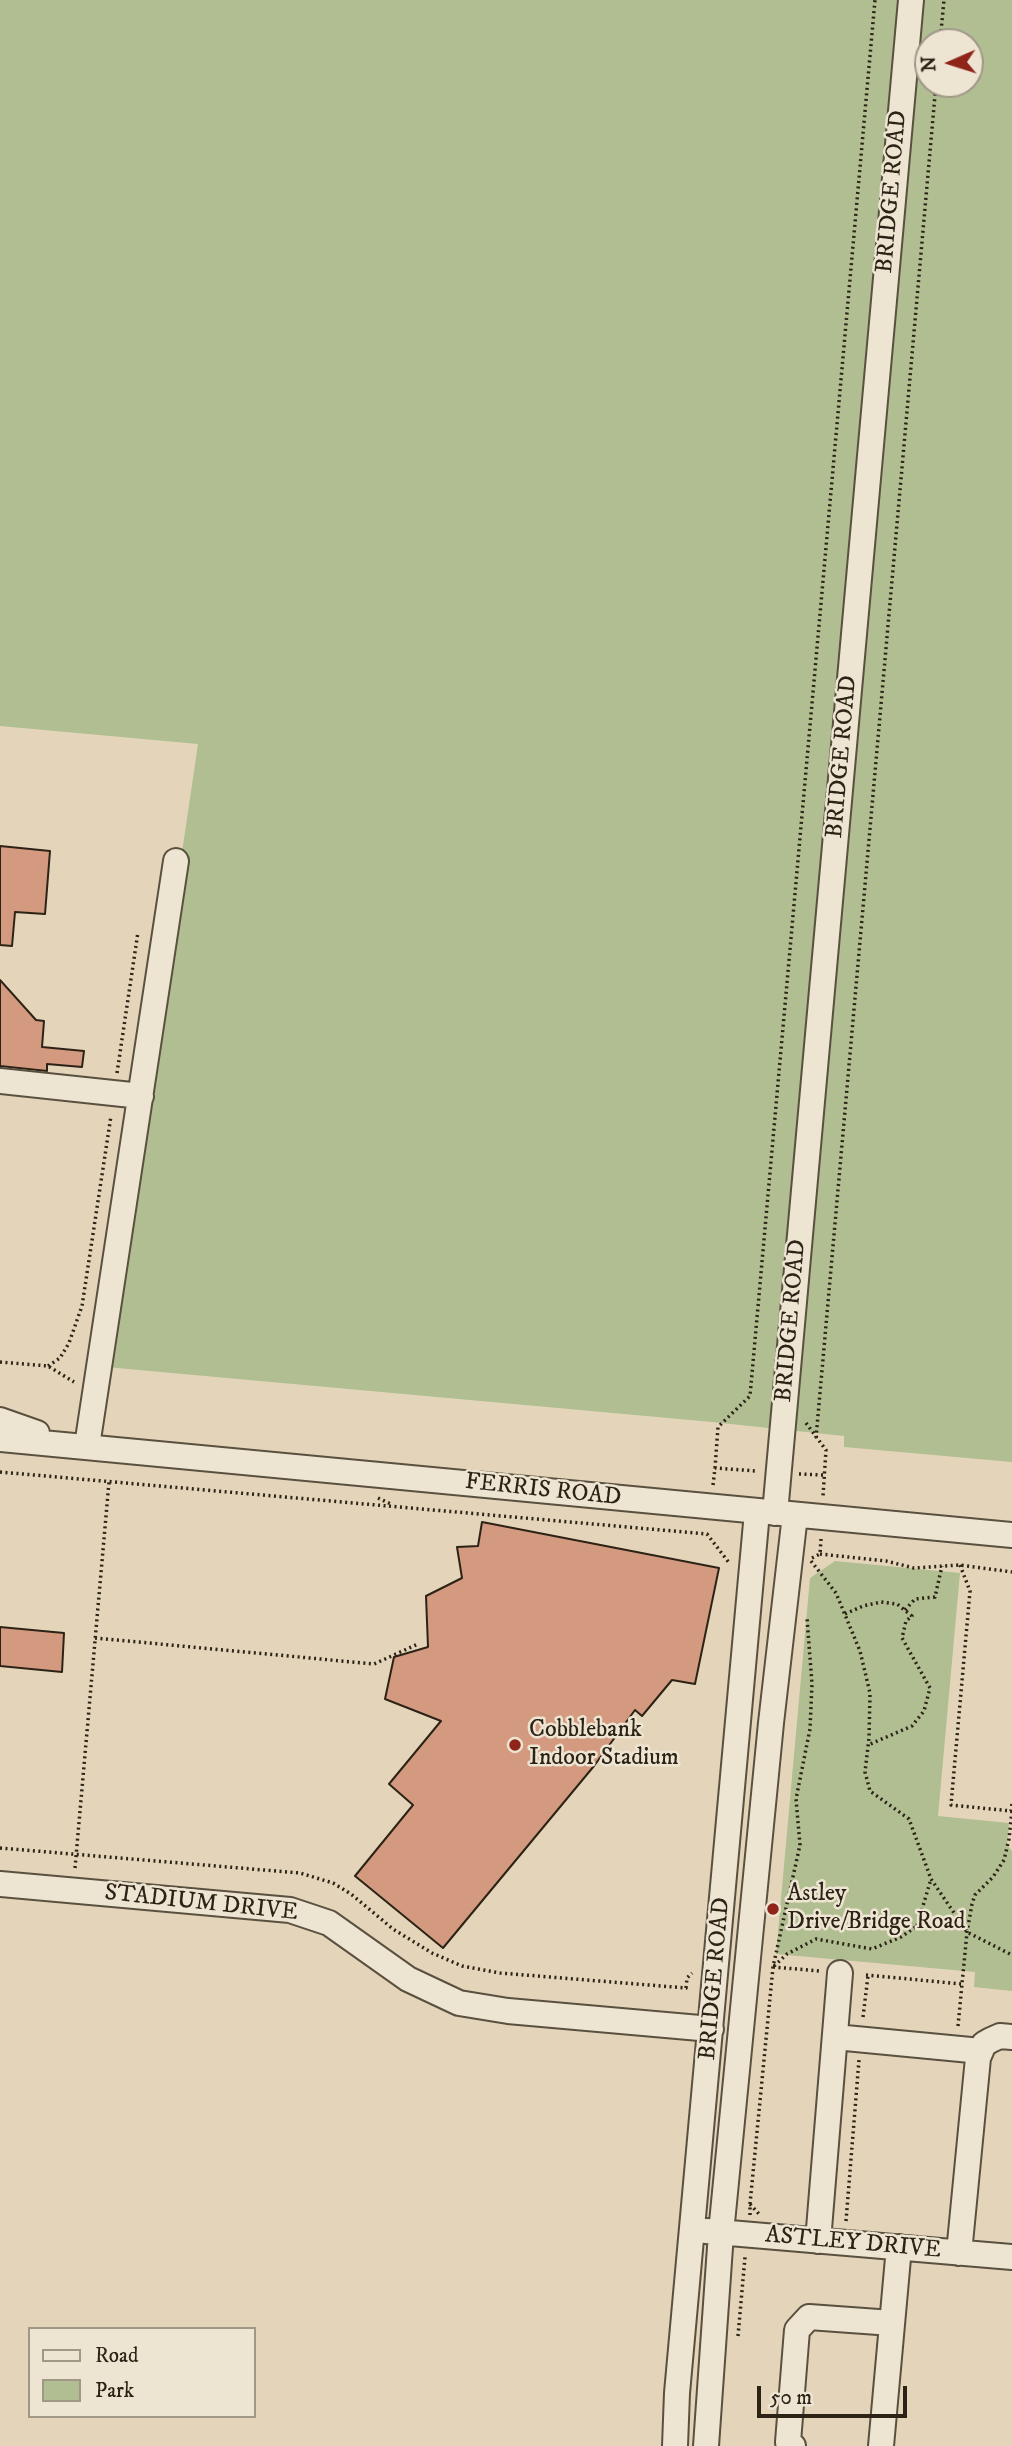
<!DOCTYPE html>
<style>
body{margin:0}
#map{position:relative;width:1012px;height:2446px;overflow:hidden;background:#e4d5ba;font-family:"IM FELL DW Pica",serif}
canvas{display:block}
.legend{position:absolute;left:28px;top:2327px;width:228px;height:91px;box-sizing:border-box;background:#ede4d2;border:2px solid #a09787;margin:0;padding:9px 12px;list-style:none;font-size:21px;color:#2c2316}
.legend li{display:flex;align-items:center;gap:14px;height:35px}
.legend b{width:35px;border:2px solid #a09787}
.north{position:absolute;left:914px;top:28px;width:70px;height:70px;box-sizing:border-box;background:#ede4d2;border:2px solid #a09787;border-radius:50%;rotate:267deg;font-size:19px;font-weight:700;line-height:28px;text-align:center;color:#2c2316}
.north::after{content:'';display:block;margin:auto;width:24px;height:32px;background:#8f2418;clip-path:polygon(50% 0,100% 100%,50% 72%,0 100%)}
.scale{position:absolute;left:757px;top:2386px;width:150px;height:32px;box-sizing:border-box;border:4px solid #2c2316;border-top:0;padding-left:9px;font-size:21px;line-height:24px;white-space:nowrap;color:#2c2316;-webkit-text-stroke:5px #ede4d2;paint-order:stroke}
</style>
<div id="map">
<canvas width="1012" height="2446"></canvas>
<ul class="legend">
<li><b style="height:9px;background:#ede4d2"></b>Road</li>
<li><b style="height:19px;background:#b0be92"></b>Park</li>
</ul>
<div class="north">N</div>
<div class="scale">50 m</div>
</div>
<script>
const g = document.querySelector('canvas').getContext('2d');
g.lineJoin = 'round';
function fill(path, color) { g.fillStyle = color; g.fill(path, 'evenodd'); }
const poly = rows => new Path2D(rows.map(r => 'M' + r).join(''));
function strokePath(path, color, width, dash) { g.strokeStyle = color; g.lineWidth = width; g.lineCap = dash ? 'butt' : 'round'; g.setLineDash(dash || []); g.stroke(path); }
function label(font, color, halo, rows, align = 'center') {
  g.font = font + ' "IM FELL DW Pica",serif'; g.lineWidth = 5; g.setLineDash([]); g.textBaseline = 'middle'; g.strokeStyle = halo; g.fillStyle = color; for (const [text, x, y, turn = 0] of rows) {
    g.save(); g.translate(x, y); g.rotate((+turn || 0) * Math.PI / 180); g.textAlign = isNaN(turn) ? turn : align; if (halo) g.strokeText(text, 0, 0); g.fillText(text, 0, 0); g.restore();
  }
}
fill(poly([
 [0,0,1012,0,1012,1462,844,1447,844,1436,712,1422,106,1367,198,744,0,726],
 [928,42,970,42,970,84,928,84],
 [835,1561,960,1573,938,1816,1009,1823,1007,1845,1012,1851,1012,1991,974,1987,975,1972,776,1954,810,1578]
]), '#b0be92');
const building = poly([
 [0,846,50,851,45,914,15,912,12,946,0,945,0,846],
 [0,980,36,1020,44,1021,42,1047,84,1051,82,1067,47,1064,47,1071,0,1066,0,980],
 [482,1522,719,1568,695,1684,672,1680,642,1716,635,1710,594,1766,443,1948,355,1876,413,1805,389,1784,441,1721,385,1699,394,1657,428,1647,426,1596,462,1578,457,1547,478,1546,482,1522],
 [0,1627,64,1633,62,1672,0,1666,0,1627]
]);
fill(building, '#d39a80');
strokePath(building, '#2c2316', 2);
const minor = poly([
 [0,1081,141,1096],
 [0,1420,37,1433],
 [0,1439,1012,1535],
 [87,1446,176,861],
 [775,1513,911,0],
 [0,1884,290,1910,329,1923,408,1979,459,2003,508,2011,711,2029],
 [835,2037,981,2051],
 [706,2231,1012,2257],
 [818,2241,840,1973],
 [959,2253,978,2058,984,2044,991,2040,1000,2036,1012,2037],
 [675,2446,677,2393,757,1512],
 [706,2446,721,2233,771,1723,795,1515],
 [793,2446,788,2442,797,2330,809,2317,892,2323],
 [881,2446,899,2247]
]);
strokePath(minor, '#5a503f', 28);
strokePath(poly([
 [940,42,944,0],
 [117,1073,138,932],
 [0,1362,48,1366,74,1382],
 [48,1366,60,1358,69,1343,82,1306,111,1116],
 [806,1423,826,1450,823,1496],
 [816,1438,936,84],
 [715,1468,718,1427,750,1396,875,0],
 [0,1472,707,1534,730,1564],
 [799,1474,824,1475],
 [713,1485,715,1468,756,1471],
 [378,1498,393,1505],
 [820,1554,886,1561,914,1568,960,1565,1012,1572],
 [812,1558,820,1554,821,1539],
 [811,1561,836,1593,860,1651,870,1693,869,1738,865,1772,870,1791,909,1819,931,1879,967,1932,1012,1955],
 [960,1565,970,1591,951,1805,1011,1811,1012,1804],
 [905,1610,915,1599,935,1597,942,1566],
 [845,1614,863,1606,881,1602,897,1604,912,1616,906,1621,902,1638,930,1688,924,1711,912,1726,868,1745],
 [95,1638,374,1664,418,1644],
 [0,1848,300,1873,333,1883,351,1894,393,1929,432,1953,462,1966,500,1973,686,1988,687,1978,692,1973],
 [75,1868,109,1482],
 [917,1926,931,1879],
 [774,1966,787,1954,816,1939,872,1949,901,1937,917,1926,959,1922],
 [773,1967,820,1971],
 [866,1975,962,1984],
 [863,2017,868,1976],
 [958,2026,967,1932,972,1904,975,1895,993,1877,1004,1860,1009,1839,1012,1811],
 [750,2204,773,1967,800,1845,796,1799,810,1729,812,1684,807,1618],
 [750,2215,750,2204,759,2214],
 [846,2221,859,2060],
 [738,2336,745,2257]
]), '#2c2316', 3.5, [2, 3.5]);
strokePath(minor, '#ede4d2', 24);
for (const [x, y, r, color] of [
 [515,1745,7,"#8f2418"],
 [773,1909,7,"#8f2418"]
]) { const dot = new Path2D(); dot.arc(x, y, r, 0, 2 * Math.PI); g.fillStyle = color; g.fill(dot); strokePath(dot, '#ede4d2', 2.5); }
label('24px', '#2c2316', '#ede4d2', [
 ["BRIDGE ROAD",893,192,-85],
 ["BRIDGE ROAD",843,757,-85],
 ["BRIDGE ROAD",792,1321,-85],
 ["FERRIS ROAD",543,1491,6],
 ["STADIUM DRIVE",201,1904,6],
 ["BRIDGE ROAD",716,1979,-85],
 ["ASTLEY DRIVE",853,2244,5]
]);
label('24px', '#2c2316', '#ede4d2', [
 ["Cobblebank",529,1731],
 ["Indoor Stadium",529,1759],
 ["Astley",787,1895],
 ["Drive/Bridge Road",787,1923]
], 'left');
</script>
